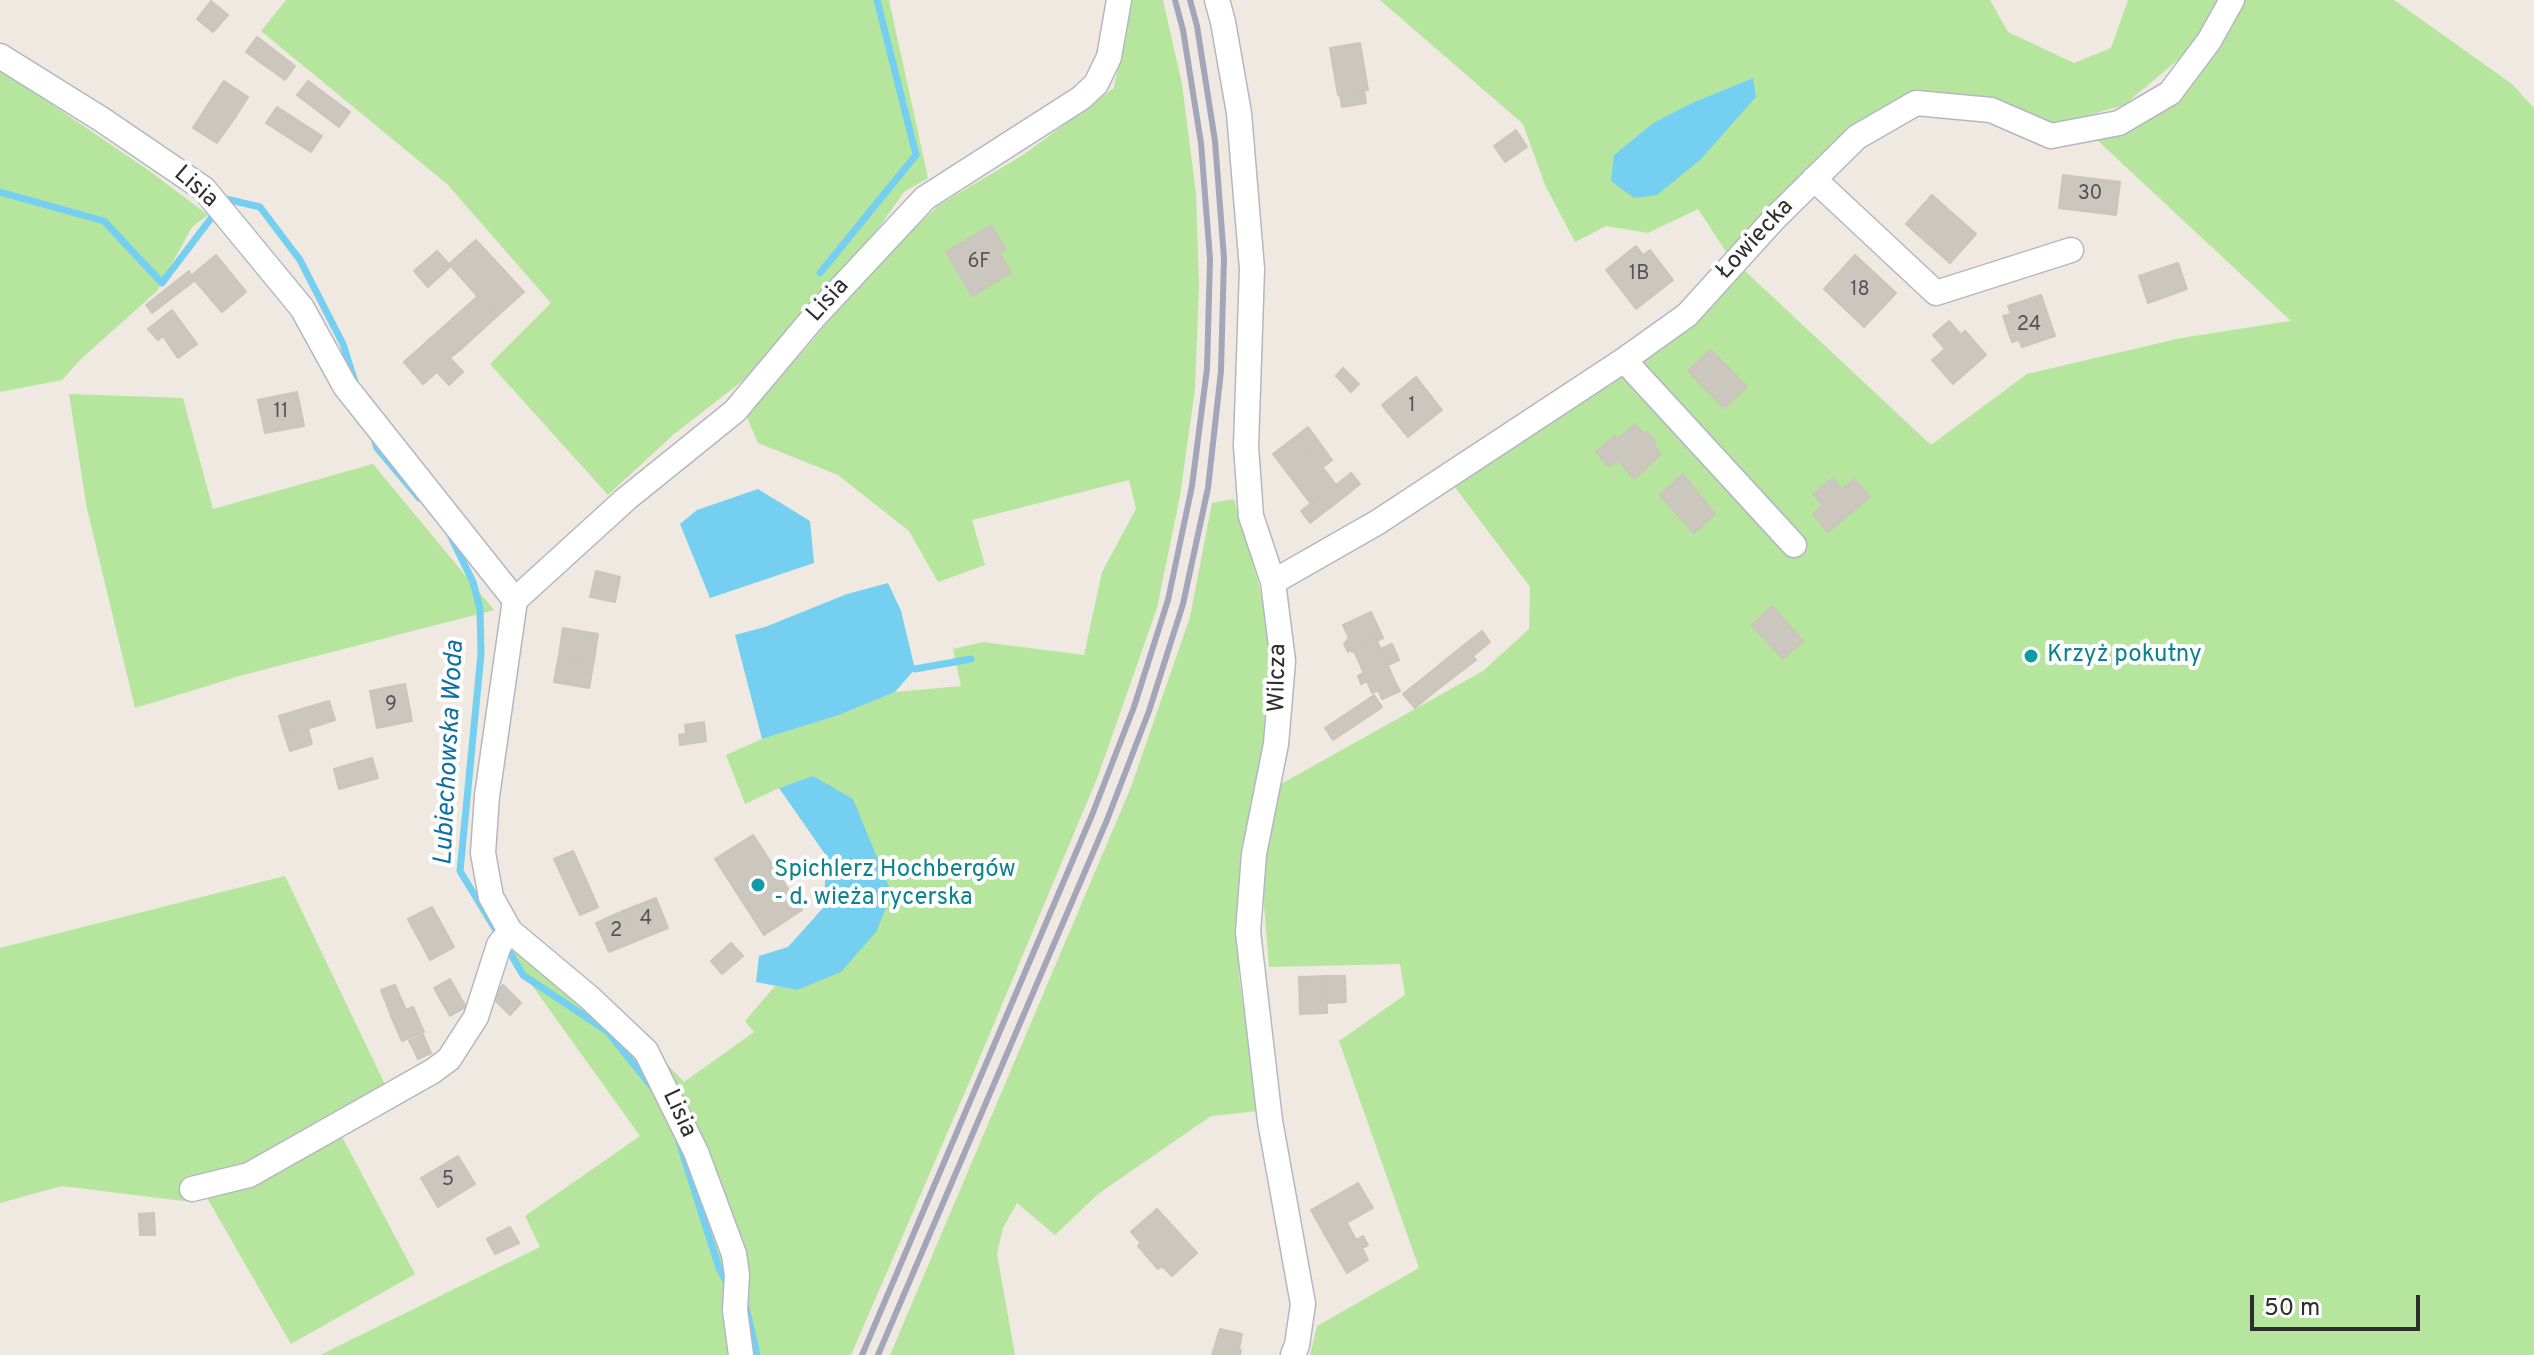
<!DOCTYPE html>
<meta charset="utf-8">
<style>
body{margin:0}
#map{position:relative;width:2534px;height:1355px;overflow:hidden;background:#efe9e1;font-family:Overpass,sans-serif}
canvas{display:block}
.scale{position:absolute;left:2250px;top:1295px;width:170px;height:36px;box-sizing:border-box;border:4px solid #2e2e2e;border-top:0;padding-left:10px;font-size:24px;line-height:28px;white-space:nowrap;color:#2e2e2e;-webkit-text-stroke:6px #fff;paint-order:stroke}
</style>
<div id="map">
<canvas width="2534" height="1355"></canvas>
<div class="scale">50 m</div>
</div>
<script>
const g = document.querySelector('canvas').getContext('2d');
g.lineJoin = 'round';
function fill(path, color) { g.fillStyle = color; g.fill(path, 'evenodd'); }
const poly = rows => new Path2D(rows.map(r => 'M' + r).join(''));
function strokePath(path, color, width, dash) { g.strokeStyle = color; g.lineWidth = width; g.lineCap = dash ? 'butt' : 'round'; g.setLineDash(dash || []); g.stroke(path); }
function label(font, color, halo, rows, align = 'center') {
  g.font = font + ' Overpass,sans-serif'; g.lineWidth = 8; g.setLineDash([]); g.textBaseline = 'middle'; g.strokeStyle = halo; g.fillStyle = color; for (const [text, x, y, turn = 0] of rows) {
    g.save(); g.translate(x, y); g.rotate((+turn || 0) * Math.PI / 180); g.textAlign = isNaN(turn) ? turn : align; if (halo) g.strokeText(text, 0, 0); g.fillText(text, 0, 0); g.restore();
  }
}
fill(poly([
 [286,0,889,0,928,178,904,192,865,247,776,346,741,382,673,435,608,495,490,364,551,303,447,184,261,31],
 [1130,0,1163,0,1182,84,1196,193,1199,285,1195,389,1180,496,1157,608,1098,776,972,1076,851,1355,320,1355,540,1247,525,1216,640,1136,506,949,524,955,595,989,684,1082,754,1032,745,1021,775,986,798,990,876,932,813,776,779,788,745,804,726,755,762,739,839,715,895,692,961,686,953,649,983,642,1084,655,1102,572,1136,509,1129,480,972,520,985,565,938,582,909,531,838,475,758,443,746,415,807,347,874,266,939,205,1023,155,1114,88],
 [1380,0,1990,0,2008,32,2074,63,2111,48,2128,0,2222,0,2191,49,2124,105,2055,125,1924,95,1729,256,1698,209,1648,233,1606,226,1575,242,1545,185,1523,124],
 [1753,78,1614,155,1653,123,1694,102],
 [2244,0,2394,0,2512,84,2534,108,2534,1355,1310,1355,1317,1326,1419,1268,1339,1041,1405,995,1400,964,1269,967,1262,880,1281,784,1483,671,1529,629,1530,587,1454,486,1691,325,1745,271,1931,445,2027,374,2181,338,2291,321,2097,140,2128,130,2176,100],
 [0,69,151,172,208,215,192,227,157,291,81,359,62,380,0,392],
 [69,394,183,398,213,509,373,464,494,610,243,675,135,708,87,509],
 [1234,499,1259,585,1273,659,1267,738,1241,850,1237,930,1239,977,1258,1111,1211,1116,1098,1194,1055,1235,1017,1203,1003,1228,997,1254,1015,1355,890,1355,1131,787,1190,617,1212,503],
 [285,876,393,1101,339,1131,415,1274,291,1344,206,1196,183,1201,62,1186,0,1203,0,948]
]), '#b6e59e');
fill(poly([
 [1753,78,1756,97,1700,160,1657,195,1634,198,1611,181,1614,155,1653,123,1694,102],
 [758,489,810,521,814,563,710,598,680,524,697,510],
 [888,583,901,611,915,669,895,692,839,715,762,739,735,635,765,627,847,594],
 [813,776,853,799,892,894,876,932,841,972,797,990,756,982,759,956,788,947,823,908,827,857,779,788]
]), '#75cff0');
strokePath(poly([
 [0,192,104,221,162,283,215,213],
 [223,203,226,199,260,207,300,260,343,344,356,385],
 [820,273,916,155,877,0],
 [374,438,377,448,419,498],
 [450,535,473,582,480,609,481,654,460,871,497,932],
 [915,669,971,659],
 [506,946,523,975,607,1031,653,1088],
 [679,1142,719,1268,728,1285],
 [744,1298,757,1355]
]), '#75cff0', 7);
const building = poly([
 [211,1,228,15,213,32,197,19,211,1],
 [257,37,295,66,285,80,246,52,257,37],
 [1360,43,1368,90,1338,95,1330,48,1360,43],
 [224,81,248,97,234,119,209,103,224,81],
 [308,81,350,112,339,127,297,95,308,81],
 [1364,91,1366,103,1342,107,1340,95,1364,91],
 [209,103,234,119,217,143,193,128,209,103],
 [277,107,322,136,311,152,266,123,277,107],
 [1516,130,1527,147,1505,162,1494,146,1516,130],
 [2063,175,2120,182,2116,215,2059,208,2063,175],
 [1932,195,1976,234,1950,263,1906,224,1932,195],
 [991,225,1006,250,1000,254,1011,273,972,296,946,252,991,225],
 [476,240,524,292,496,317,449,264,476,240],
 [1636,246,1643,255,1650,250,1673,280,1636,309,1606,270,1636,246],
 [437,251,451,266,428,287,414,271,437,251],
 [216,255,246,292,222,312,191,276,216,255],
 [1855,255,1896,293,1864,327,1824,289,1855,255],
 [2178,263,2187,289,2148,303,2139,276,2178,263],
 [189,271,194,281,152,313,146,305,189,271],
 [2041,295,2055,336,2022,347,2019,340,2012,342,2003,316,2011,314,2008,306,2041,295],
 [478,296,496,317,460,350,441,329,478,296],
 [172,310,197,344,178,358,163,336,158,340,148,329,172,310],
 [1949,321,1961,335,1965,331,1986,355,1953,384,1932,360,1945,349,1933,335,1949,321],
 [441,329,460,350,450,358,463,372,449,385,437,372,423,384,404,362,441,329],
 [1711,350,1747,387,1724,408,1688,371,1711,350],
 [1343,368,1359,384,1351,392,1336,376,1343,368],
 [1416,377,1442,410,1408,437,1382,405,1416,377],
 [297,392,304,426,265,433,258,400,297,392],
 [1635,424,1644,434,1647,432,1656,442,1653,445,1661,454,1634,479,1618,460,1609,467,1596,452,1615,436,1618,439,1635,424],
 [1308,427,1332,460,1323,467,1298,435,1308,427],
 [1298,435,1336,485,1311,504,1273,454,1298,435],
 [1351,473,1360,484,1345,496,1336,485,1351,473],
 [1683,474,1715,514,1694,533,1660,495,1683,474],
 [1833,478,1842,489,1854,479,1870,497,1828,532,1813,514,1823,505,1813,494,1833,478],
 [1336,485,1345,496,1310,523,1301,511,1336,485],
 [596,571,620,577,615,602,590,597,596,571],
 [1772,606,1803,641,1783,659,1752,625,1772,606],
 [1371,612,1383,638,1377,641,1365,615,1371,612],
 [1365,615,1377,641,1352,652,1351,650,1348,652,1344,644,1349,638,1343,625,1365,615],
 [563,628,598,634,594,660,559,655,563,628],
 [1482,631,1490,642,1473,656,1464,645,1482,631],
 [1377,641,1395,682,1372,693,1367,681,1361,684,1358,676,1364,673,1354,651,1377,641],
 [1392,644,1399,660,1388,665,1381,649,1392,644],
 [1464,645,1476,660,1438,689,1427,675,1464,645],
 [559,655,594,660,589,688,554,682,559,655],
 [1427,675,1438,689,1415,708,1403,694,1427,675],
 [1395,682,1400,691,1382,699,1378,690,1395,682],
 [405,684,412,721,377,728,370,691,405,684],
 [1374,695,1382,707,1375,712,1367,700,1374,695],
 [1367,700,1375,712,1333,740,1325,728,1367,700],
 [329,701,335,720,285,736,279,716,329,701],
 [704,722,706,741,680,745,679,735,686,734,685,725,704,722],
 [308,729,312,744,290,751,285,736,308,729],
 [372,758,378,778,339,789,334,769,372,758],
 [753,835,802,910,764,935,715,859,753,835],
 [573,851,598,907,580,915,554,859,573,851],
 [656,898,668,928,636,941,623,911,656,898],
 [432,907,454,947,430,960,408,919,432,907],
 [623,911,636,941,609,952,596,923,623,911],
 [731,943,743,956,722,974,711,961,731,943],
 [1326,976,1327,1013,1300,1014,1299,977,1326,976],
 [1326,976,1345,976,1346,1002,1327,1003,1326,976],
 [450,979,466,1007,450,1016,434,988,450,979],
 [395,985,406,1010,391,1016,381,990,395,985],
 [503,985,521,1003,510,1015,492,997,503,985],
 [413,1007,424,1032,402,1041,391,1016,413,1007],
 [423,1035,427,1044,414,1050,409,1041,423,1035],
 [427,1044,431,1053,418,1059,414,1050,427,1044],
 [458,1156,475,1184,438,1207,421,1178,458,1156],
 [1358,1183,1373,1208,1325,1235,1311,1210,1358,1183],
 [1157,1209,1197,1253,1172,1276,1162,1266,1158,1269,1138,1246,1141,1243,1131,1232,1157,1209],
 [154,1213,155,1235,140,1235,139,1214,154,1213],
 [1347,1223,1356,1240,1363,1236,1368,1245,1362,1248,1368,1260,1347,1273,1325,1235,1347,1223],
 [510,1227,519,1243,495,1254,487,1239,510,1227],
 [1220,1329,1242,1334,1239,1349,1241,1350,1240,1355,1212,1355,1220,1329]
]);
fill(building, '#cbc7bf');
strokePath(building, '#cbc5ba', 2);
const minor = poly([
 [1217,0,1223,22,1239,113,1252,269,1246,446,1251,516,1273,582,1283,661,1276,744,1254,854,1248,932,1270,1121,1303,1304,1297,1345,1293,1355],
 [0,56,101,119,204,189,302,308,345,386,515,600],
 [1814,179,1936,293,2071,250],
 [1624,360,1794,545],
 [1273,582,1378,522,1624,360,1687,315,1774,219,1857,137,1916,103,1991,110,2051,136,2119,123,2170,93,2209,41,2232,0],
 [192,1189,249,1175,433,1071,449,1059,476,1017,499,945,510,931],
 [741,1355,735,1310,737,1275,734,1254,696,1152,646,1051,590,998,510,931,491,897,483,853,487,796,515,600,626,499,735,411,814,317,925,198,1081,98,1096,84,1109,57,1119,0]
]);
strokePath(minor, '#b4b7c1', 27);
strokePath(minor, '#fff', 24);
strokePath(poly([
 [862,1355,1092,815,1134,707,1168,600,1192,486,1207,369,1210,259,1201,143,1183,30,1175,0],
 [878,1355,1107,820,1149,711,1183,604,1208,488,1221,371,1224,258,1215,141,1197,26,1190,0]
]), '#a3a6b8', 6);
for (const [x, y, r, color] of [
 [2031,656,8,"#0f9aa8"],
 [758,885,8,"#0f9aa8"]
]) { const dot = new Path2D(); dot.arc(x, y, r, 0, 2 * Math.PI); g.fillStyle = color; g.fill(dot); strokePath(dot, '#fff', 3); }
label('20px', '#555452', null, [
 ["30",2090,195],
 ["6F",979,263],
 ["1B",1639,275],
 ["18",1860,291],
 ["24",2029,326],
 ["1",1412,407],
 ["11",281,413],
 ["9",391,706],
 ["4",646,920],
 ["2",616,932],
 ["5",448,1181]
]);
label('24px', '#2e2e2e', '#fff', [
 ["Lisia",195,188,41],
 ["Łowiecka",1756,240,-47],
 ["Lisia",829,301,-48],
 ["Wilcza",1279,678,-89],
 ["Lisia",678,1114,65]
]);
label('24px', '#0d838f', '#fff', [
 ["Krzyż pokutny",2047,656],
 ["Spichlerz Hochbergów",774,871],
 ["- d. wieża rycerska",774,899]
], 'left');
label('italic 26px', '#0d6fa3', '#fff', [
 ["Lubiechowska Woda",451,753,-87]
]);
</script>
